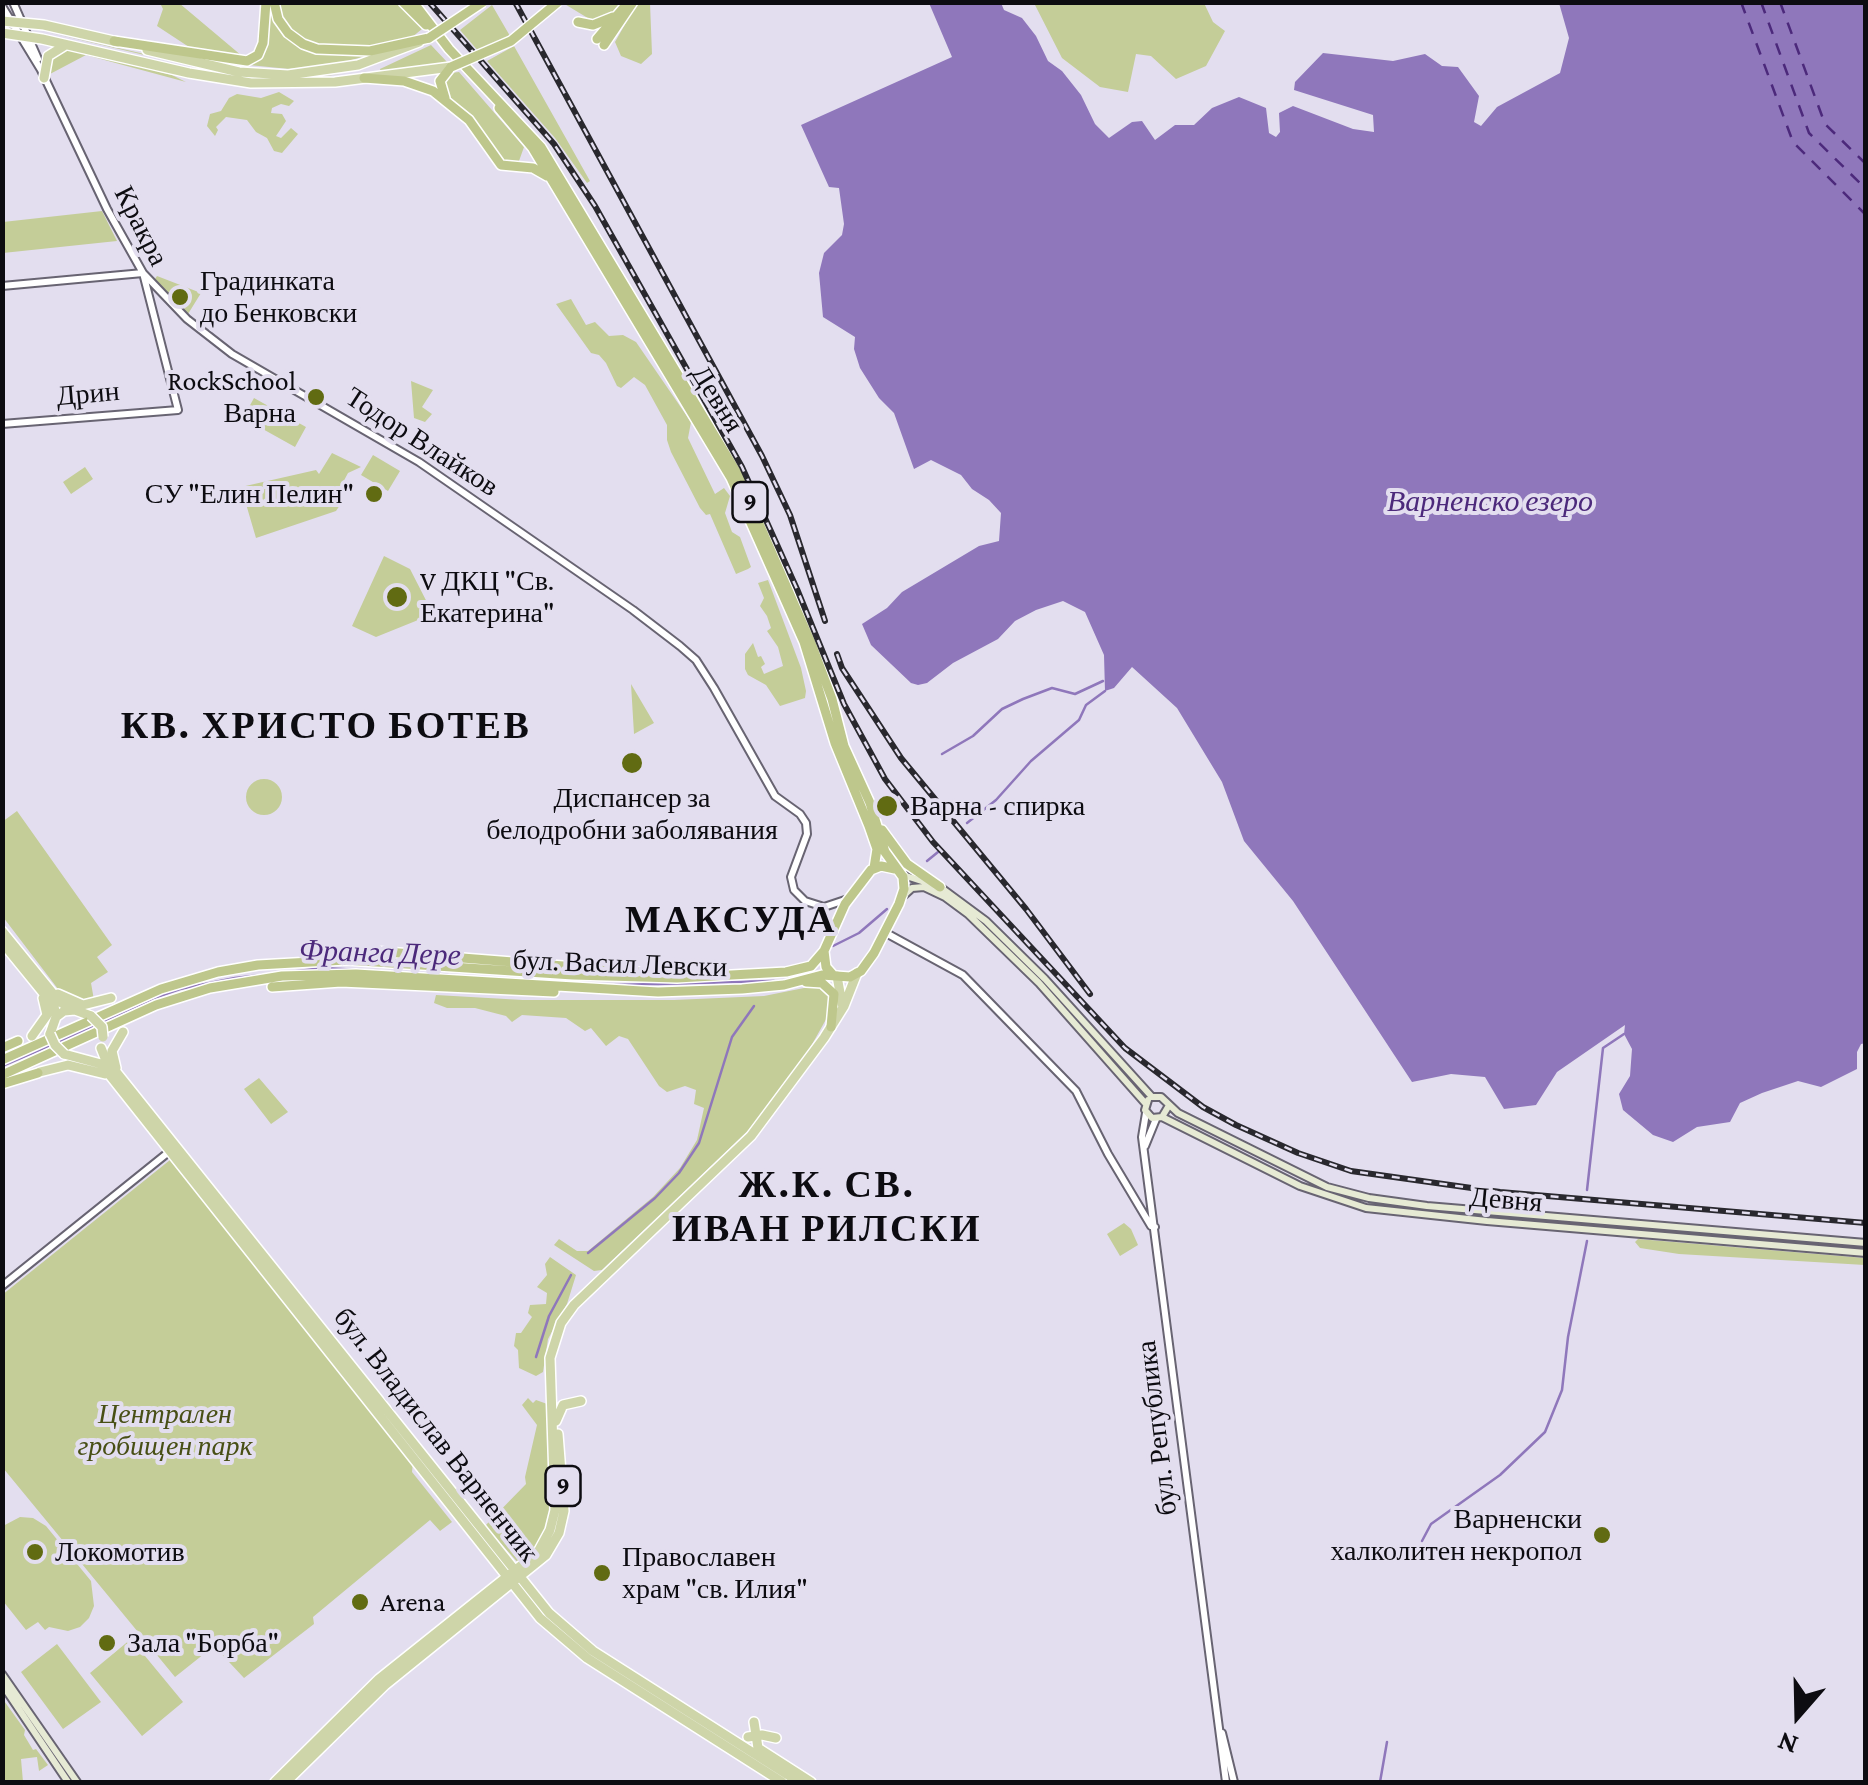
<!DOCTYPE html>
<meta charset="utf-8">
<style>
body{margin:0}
#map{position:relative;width:1868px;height:1785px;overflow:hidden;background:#e3deef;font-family:"Crimson Pro",serif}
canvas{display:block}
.frame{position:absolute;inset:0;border:5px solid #0d0c11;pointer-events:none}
.north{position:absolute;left:1748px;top:1665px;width:100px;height:100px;-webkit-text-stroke:8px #e3deef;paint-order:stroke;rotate:200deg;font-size:28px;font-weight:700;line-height:40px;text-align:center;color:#0d0c11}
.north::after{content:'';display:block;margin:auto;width:35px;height:45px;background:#0d0c11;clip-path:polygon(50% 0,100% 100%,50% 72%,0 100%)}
</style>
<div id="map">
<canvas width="1868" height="1785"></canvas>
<div class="frame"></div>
<div class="north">N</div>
</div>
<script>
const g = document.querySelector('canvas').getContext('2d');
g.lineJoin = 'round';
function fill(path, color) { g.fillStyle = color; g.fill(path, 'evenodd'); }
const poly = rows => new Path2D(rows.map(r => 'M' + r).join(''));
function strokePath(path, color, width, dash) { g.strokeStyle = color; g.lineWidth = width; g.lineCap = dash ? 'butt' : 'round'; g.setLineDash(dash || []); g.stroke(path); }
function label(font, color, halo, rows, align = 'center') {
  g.font = font + ' "Crimson Pro",serif'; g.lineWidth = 8; g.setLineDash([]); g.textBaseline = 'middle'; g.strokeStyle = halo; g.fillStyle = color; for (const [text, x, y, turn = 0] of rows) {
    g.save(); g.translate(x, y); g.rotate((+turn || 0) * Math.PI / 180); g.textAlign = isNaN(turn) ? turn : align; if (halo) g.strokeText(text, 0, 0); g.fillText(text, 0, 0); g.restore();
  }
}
fill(poly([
 [160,3,179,3,242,56,231,57,189,47,157,26,163,9],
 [269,3,272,3,280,29,300,46,332,55,369,55,341,63,289,69,249,65,256,59],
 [278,3,397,3,422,29,406,42,368,48,312,45,288,27,280,14],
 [563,3,624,3,608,16,591,20],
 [637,3,650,3,652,54,641,64,621,56,615,42],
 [1001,3,1204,3,1213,22,1225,31,1206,66,1176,79,1151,56,1136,54,1128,92,1100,87,1062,58,1035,5],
 [492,5,510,36,479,52,460,30],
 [43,31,246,77,293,78,341,74,293,80,246,79],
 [431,45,447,62,381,72,380,69],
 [514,46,590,181,587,183,555,138,487,61],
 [70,49,172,75,186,82,86,55,50,74,50,64,55,55],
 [459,72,524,147,519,161,512,164,503,160,477,124,443,90,445,79,451,73],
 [279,92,294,101,289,106,281,104,272,108,271,113,282,114,286,121,276,136,281,138,291,128,298,134,282,153,274,151,267,138,256,132,247,120,226,117,216,127,218,130,215,136,207,126,210,114,221,111,229,98,237,94,261,98],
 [102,211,117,241,3,253,3,222],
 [157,276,201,293,188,314,155,279],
 [571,299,586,325,595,322,609,336,623,335,636,342,691,422,688,438,715,494,724,488,730,496,725,513,732,532,740,537,751,567,748,569,736,574,710,514,706,515,700,508,671,452,667,440,667,425,645,385,634,377,621,388,617,386,606,363,599,355,591,353,556,304],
 [411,381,433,390,422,407,432,414,425,422,414,418],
 [254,398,306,427,295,447,243,418],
 [332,453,361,467,348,473,340,488,344,499,336,511,256,538,241,487,316,470,319,474],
 [373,455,400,471,388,491,361,475],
 [85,467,93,479,71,494,63,482],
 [384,556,410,569,433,614,376,637,352,626],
 [768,580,801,668,806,691,805,698,780,706,766,685,748,675,745,669,745,654,753,643,758,657,761,656,765,664,761,667,764,674,783,666,778,647,767,631,771,628,767,616,760,606,764,598,758,583],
 [631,684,654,723,634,734],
 '246 797a18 18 0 1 1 36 0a18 18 0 1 1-36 0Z',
 [17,811,112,945,97,957,108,972,91,983,94,1000,73,998,58,989,3,917,2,822],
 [814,986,826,990,832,998,829,1014,805,1057,754,1125,602,1270,594,1271,554,1245,559,1239,577,1251,588,1251,653,1197,680,1168,697,1140,704,1108,694,1104,696,1090,685,1086,667,1092,659,1086,628,1039,619,1036,606,1046,591,1028,585,1031,566,1018,522,1015,512,1022,506,1016,475,1008,447,1008,434,1003,436,995,523,1000,674,1000,764,996],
 [259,1078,288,1112,271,1124,244,1089],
 [170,1160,413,1462,412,1472,452,1522,440,1531,430,1520,313,1617,314,1624,244,1678,214,1646,175,1677,3,1468,2,1295],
 [1124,1223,1131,1229,1138,1245,1120,1256,1107,1234],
 [1638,1239,1865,1258,1865,1265,1679,1254,1640,1248,1635,1242],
 [550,1257,576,1275,567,1304,548,1339,543,1372,536,1376,519,1368,518,1350,514,1346,516,1333,521,1333,532,1317,528,1313,530,1305,546,1304,547,1293,537,1287,547,1275,545,1264],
 [528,1398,533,1403,536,1400,550,1405,556,1496,543,1543,521,1566,485,1526,526,1484,525,1477,537,1425,522,1405],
 [20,1517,33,1518,46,1526,91,1581,94,1606,89,1618,80,1627,68,1631,49,1627,45,1630,38,1622,26,1630,3,1601,3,1526],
 [131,1639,183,1702,142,1736,90,1673],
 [57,1644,101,1702,63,1729,21,1672],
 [2,1698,25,1730,24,1735,33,1750,36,1749,48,1765,39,1771,37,1757,21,1759,23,1782,3,1782]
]), '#c4cd98');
fill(poly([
 [929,3,1001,3,1004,10,1022,18,1036,36,1048,61,1062,71,1081,95,1095,124,1109,138,1132,122,1142,121,1155,140,1175,125,1194,125,1212,108,1239,97,1266,108,1269,133,1276,137,1280,132,1279,113,1293,106,1353,129,1374,132,1373,115,1294,90,1295,82,1323,53,1393,61,1425,54,1442,66,1458,67,1479,96,1474,122,1481,126,1497,107,1560,73,1569,38,1559,3,1865,3,1866,1043,1861,1044,1857,1052,1857,1069,1821,1087,1798,1081,1762,1093,1740,1103,1730,1122,1697,1127,1673,1142,1653,1135,1623,1110,1619,1094,1630,1076,1632,1049,1624,1034,1625,1025,1557,1072,1536,1105,1504,1109,1485,1077,1451,1074,1412,1082,1293,901,1244,841,1222,782,1177,708,1132,667,1114,688,1105,691,1104,655,1085,612,1063,601,1036,610,1015,621,998,639,953,663,927,683,918,685,911,683,871,645,862,624,887,608,902,592,979,546,999,541,1001,513,989,500,972,489,961,475,931,460,914,469,894,413,879,398,860,368,854,349,855,337,823,317,819,273,824,253,842,235,844,224,839,188,829,187,801,125,952,57]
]), '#8f77bb');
strokePath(poly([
 [942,754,973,736,1002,709,1023,699,1052,688,1075,694,1103,681],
 [967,823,996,800,1031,761,1079,720,1086,705,1105,691],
 [927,861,938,852],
 [833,946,859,933,887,909],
 [615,985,774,981],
 [59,1042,154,998,180,989,235,978,324,968,448,975],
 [2,1066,51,1045],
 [1587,1190,1603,1048,1624,1034],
 [588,1253,655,1198,679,1173,699,1143,732,1037,754,1006],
 [536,1357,549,1316,571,1275],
 [1422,1541,1431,1524,1500,1475,1545,1432,1562,1390,1568,1337,1587,1241],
 [1380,1782,1387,1742]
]), '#8f77bb', 2.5);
strokePath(poly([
 [1741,2,1793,142,1866,215],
 [1761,2,1809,133,1866,189],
 [1780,2,1825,124,1866,164]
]), '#4c297b', 2.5, [12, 10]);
const tertiary = poly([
 [13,2,38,59],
 [2,6,41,70,107,209,143,273,178,410,2,424],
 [143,273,187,319,232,354,419,462,633,610,680,646,696,660,714,688,775,796,800,814,806,823,807,834,791,877,794,890,805,901,824,907,848,899],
 [2,286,143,273],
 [886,933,963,975,1076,1091,1108,1154,1151,1226,1155,1227],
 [1146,1113,1142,1137,1226,1782],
 [1145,1146,1156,1119],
 [2,1286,170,1151],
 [1222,1733,1234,1782]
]);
const secondary = poly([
 [903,875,940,887,986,921,1045,979,1152,1097,1161,1097,1178,1113,1327,1187,1369,1198,1427,1206,1866,1243],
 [902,897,912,888,924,887,945,897,968,914,1039,983,1146,1104],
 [1148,1100,1145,1110,1152,1118,1162,1117,1168,1107],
 [1162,1117,1300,1186,1366,1208,1487,1221,1866,1253],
 [2,1674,77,1782],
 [2,1684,68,1782]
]);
const primary = poly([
 [2,21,44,25,118,42],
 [2,33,42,39,189,73,251,83,335,82,451,67],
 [147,50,239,72,288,75,358,65,419,42],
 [44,78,48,56,64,46],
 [2,931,59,1001,72,1010],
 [2,942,54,1006,56,1017],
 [837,976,842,1004],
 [58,994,83,1005,111,998],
 [50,1034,56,1017,64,1011,75,1010,91,1016],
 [32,1036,47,1015,43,998],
 [101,1048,105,1058,549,1613,593,1651,799,1782],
 [64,1054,101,1064,540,1618,587,1658,782,1782],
 [116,1068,112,1051,123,1032],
 [40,1072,68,1065,105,1074],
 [556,1421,563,1405,581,1401],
 [754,1722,758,1748,811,1782],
 [748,1737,762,1735,776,1738],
 [275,1782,379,1679,538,1552,550,1530,555,1510,550,1358,561,1323,574,1305,751,1136,824,1038,844,1006,857,973],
 [286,1782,385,1685,546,1555,559,1533,564,1511,558,1434]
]);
const trunk = poly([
 [274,2,278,19,288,33,303,44,317,49,370,51,429,38],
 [403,2,426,25],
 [578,22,593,25,613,17],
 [597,39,626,5],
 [114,41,247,61,258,55,263,43,266,2],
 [604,45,633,2],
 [364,78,404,81,433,91,469,120,501,165,533,168,547,176],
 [445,98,440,81,451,67],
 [499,108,532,147,731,478,804,642,835,743,869,826,877,849,874,868],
 [882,830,907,864,940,887],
 [374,951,639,972],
 [833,975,826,967,824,951,845,904,871,870,881,866,895,869],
 [806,982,822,983,834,994,831,1027],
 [272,987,341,982,554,992],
 [2,1048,18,1041],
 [2,1060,161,989,218,972,258,965,346,960,573,975,677,978,786,972,811,966,824,951],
 [2,1075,156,1005,210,988,282,976,356,974,658,992,742,989,784,985,822,975,850,977,861,971,874,953,899,904,904,889,903,877,885,852,870,803,844,746,832,699,811,643,737,473,541,147,449,49,413,2],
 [2,1084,38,1073]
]);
strokePath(tertiary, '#686472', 10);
strokePath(secondary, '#686472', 10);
strokePath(primary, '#fff', 12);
strokePath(trunk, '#fff', 12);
strokePath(tertiary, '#fff', 6);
strokePath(secondary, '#e6ead4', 6);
strokePath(primary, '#ced5a9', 9);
strokePath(trunk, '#bec78c', 9);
const rail = poly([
 [429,2,554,144,595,206,742,467,797,589,844,704,885,779,933,842,1125,1048,1203,1107,1236,1125,1298,1153,1351,1171,1500,1192,1866,1223],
 [515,2,762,456,790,515,825,621],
 [837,654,842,668,901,758,1026,909,1090,994]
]);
strokePath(rail, '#29282e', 6);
strokePath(rail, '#e3deef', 2.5, [8]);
const primaryBridge = poly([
 [91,1016,102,1027,103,1037],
 [50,1034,55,1045,64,1054]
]);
const trunkBridge = poly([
 [429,38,483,2],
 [451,67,511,41,558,2]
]);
strokePath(primaryBridge, '#fff', 12, []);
strokePath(trunkBridge, '#fff', 12, []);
strokePath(primaryBridge, '#ced5a9', 9);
strokePath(trunkBridge, '#bec78c', 9);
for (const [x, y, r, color] of [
 [180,297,10,"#616b12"],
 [316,397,10,"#616b12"],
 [374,494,10,"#616b12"],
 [397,597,12,"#616b12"],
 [632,763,12,"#616b12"],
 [887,806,12,"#616b12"],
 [1602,1535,10,"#616b12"],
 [35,1552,10,"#616b12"],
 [602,1573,10,"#616b12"],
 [360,1602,10,"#616b12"],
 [107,1643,10,"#616b12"]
]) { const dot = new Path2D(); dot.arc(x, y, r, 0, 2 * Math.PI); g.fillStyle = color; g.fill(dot); strokePath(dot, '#e3deef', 4); }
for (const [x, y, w] of [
 [750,502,35],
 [563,1486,35]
]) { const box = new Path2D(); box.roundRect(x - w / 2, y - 20, w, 40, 8); g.fillStyle = '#e3deef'; g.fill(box); strokePath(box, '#0d0c11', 2.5); }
label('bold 25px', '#0d0c11', null, [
 ["9",750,502],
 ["9",563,1486]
]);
label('28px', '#0d0c11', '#e3deef', [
 ["Кракра",141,226,63],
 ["Дрин",88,394,-5],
 ["Девня",717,399,58],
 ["Тодор Влайков",422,442,33],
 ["бул. Васил Левски",620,964,2],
 ["Девня",1506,1200,5],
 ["бул. Република",1157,1428,-97],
 ["бул. Владислав Варненчик",436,1435,52]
]);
label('28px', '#0d0c11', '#e3deef', [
 ["Градинката",200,281],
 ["до Бенковски",200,313],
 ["RockSchool",296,381,"right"],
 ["Варна",296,413,"right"],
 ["СУ \"Елин Пелин\"",354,494,"right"],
 ["V ДКЦ \"Св.",420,581],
 ["Екатерина\"",420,613],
 ["Диспансер за",632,798,"center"],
 ["белодробни заболявания",632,830,"center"],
 ["Варна - спирка",910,806],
 ["Варненски",1582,1519,"right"],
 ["халколитен некропол",1582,1551,"right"],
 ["Локомотив",55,1552],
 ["Православен",622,1557],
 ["храм \"св. Илия\"",622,1589],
 ["Arena",380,1602],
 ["Зала \"Борба\"",127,1643]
], 'left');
label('italic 28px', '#484f15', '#e3deef', [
 ["Централен",165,1414],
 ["гробищен парк",165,1446]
]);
label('italic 30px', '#4c297b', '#e3deef', [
 ["Варненско езеро",1490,502],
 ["Франга Дере",380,953,2]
]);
g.letterSpacing = '2.5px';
label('bold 38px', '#0d0c11', '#e3deef', [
 ["КВ. ХРИСТО БОТЕВ",326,726],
 ["МАКСУДА",731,920],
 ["Ж.К. СВ.",827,1185],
 ["ИВАН РИЛСКИ",827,1229]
]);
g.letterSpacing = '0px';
</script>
